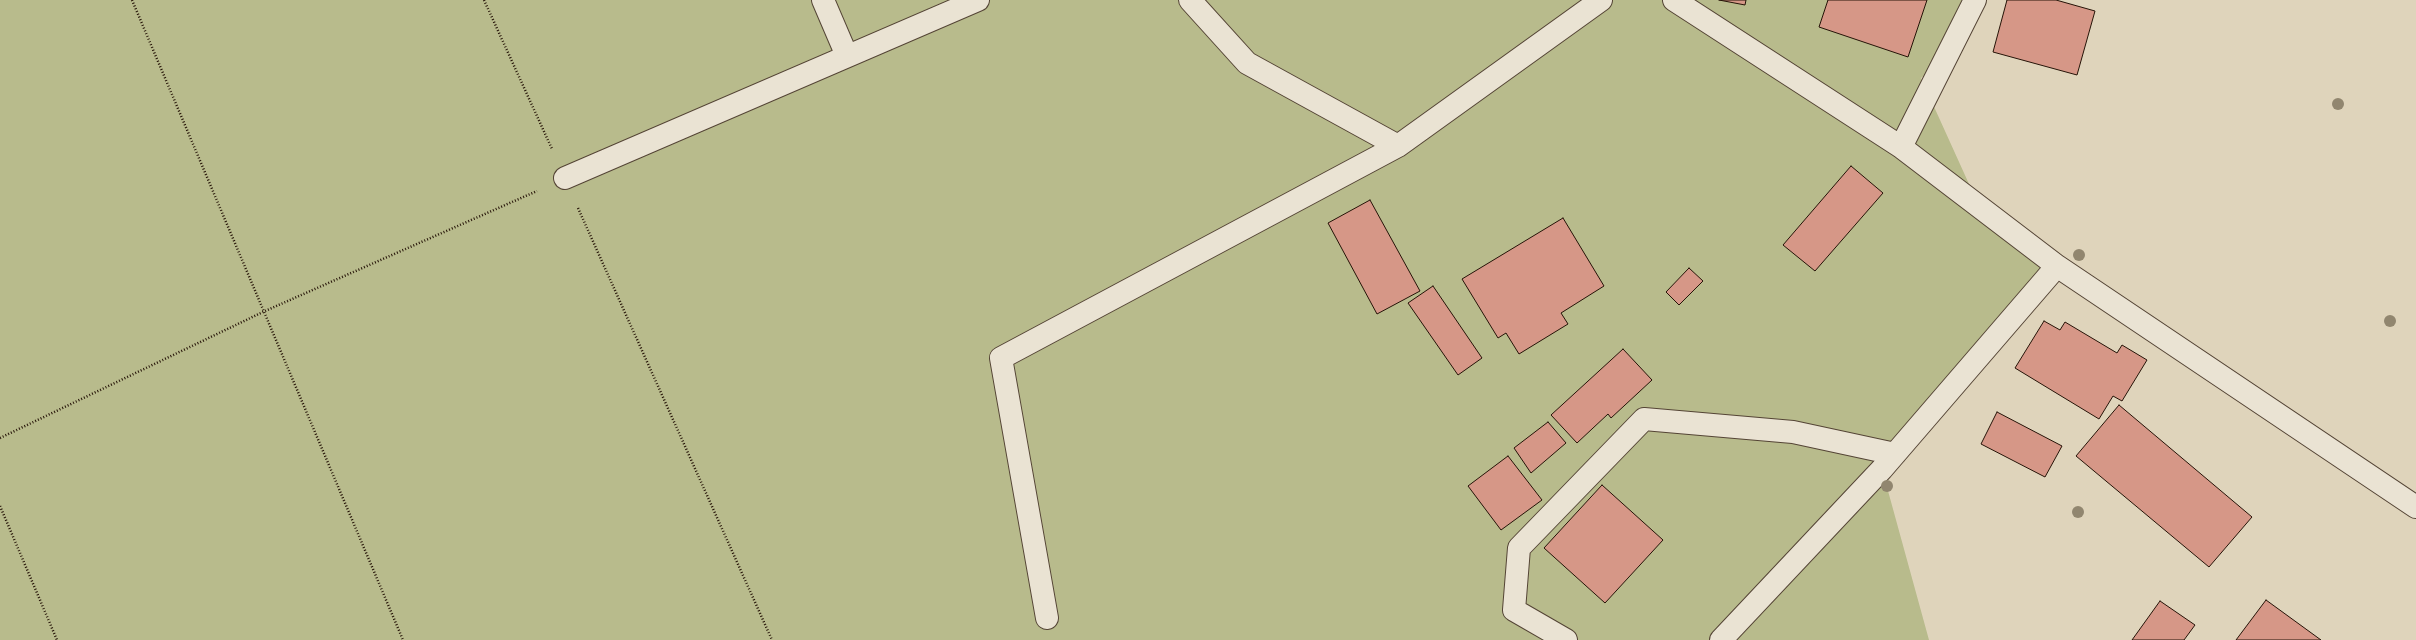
<!DOCTYPE html>
<style>
body{margin:0}
canvas{display:block;background:#dfd4bb}
</style>
<canvas width="2416" height="640"></canvas>
<script>
const g = document.querySelector('canvas').getContext('2d');
g.lineJoin = 'round';
function fill(path, color) { g.fillStyle = color; g.fill(path, 'evenodd'); }
const poly = rows => new Path2D(rows.map(r => 'M' + r).join(''));
function strokePath(path, color, width, dash) { g.strokeStyle = color; g.lineWidth = width; g.lineCap = dash ? 'butt' : 'round'; g.setLineDash(dash || []); g.stroke(path); }
fill(poly([
 [0,0,1979,0,1955,50,1921,78,1988,226,2057,266,1882,469,1929,640,0,640]
]), '#b8bb8c');
const building = poly([
 [1719,0,1746,0,1745,5,1719,0],
 [1828,0,1927,0,1908,57,1819,27,1828,0],
 [2007,0,2056,0,2095,11,2077,75,1993,52,2007,0],
 [1851,166,1883,193,1815,271,1783,245,1851,166],
 [1370,200,1420,291,1377,314,1328,223,1370,200],
 [1563,218,1604,286,1561,313,1568,324,1519,354,1506,333,1498,338,1462,279,1563,218],
 [1689,268,1703,281,1679,305,1666,292,1689,268],
 [1433,286,1482,358,1458,375,1408,303,1433,286],
 [2044,321,2060,330,2065,322,2117,353,2122,345,2147,360,2122,401,2113,396,2099,419,2015,368,2044,321],
 [1623,349,1652,380,1611,418,1608,414,1577,443,1551,415,1623,349],
 [2119,405,2252,517,2209,567,2076,456,2119,405],
 [1997,412,2062,446,2045,477,1981,444,1997,412],
 [1548,422,1566,443,1531,473,1514,448,1548,422],
 [1508,456,1542,500,1501,530,1468,486,1508,456],
 [1602,485,1663,540,1605,603,1544,548,1602,485],
 [2266,600,2321,640,2236,640,2266,600],
 [2160,601,2195,625,2184,640,2132,640,2160,601]
]);
fill(building, '#d69787');
strokePath(building, '#261408', 1);
const street = poly([
 [823,0,847,56],
 [1190,0,1247,63,1398,146],
 [1674,0,1901,147,2057,266],
 [1901,147,1975,0],
 [565,178,978,0],
 [1047,618,1001,358,1398,146,1601,0],
 [1566,640,1514,610,1519,548,1644,419,1793,432,1895,454],
 [1721,640,1882,469,2057,266,2416,507]
]);
strokePath(street, '#544435', 24);
strokePath(poly([
 [132,0,403,640],
 [484,0,552,149],
 [578,208,772,640],
 [0,438,265,311,537,191],
 [0,506,57,640]
]), '#261408', 2.5, [1, 2]);
strokePath(street, '#eae3d3', 22);
g.fillStyle = '#91866f';
for (const [x, y] of [
 [2338,104],
 [2079,255],
 [2390,321],
 [1887,486],
 [2078,512]
]) { g.beginPath(); g.arc(x, y, 6, 0, 2 * Math.PI); g.fill(); }
</script>
